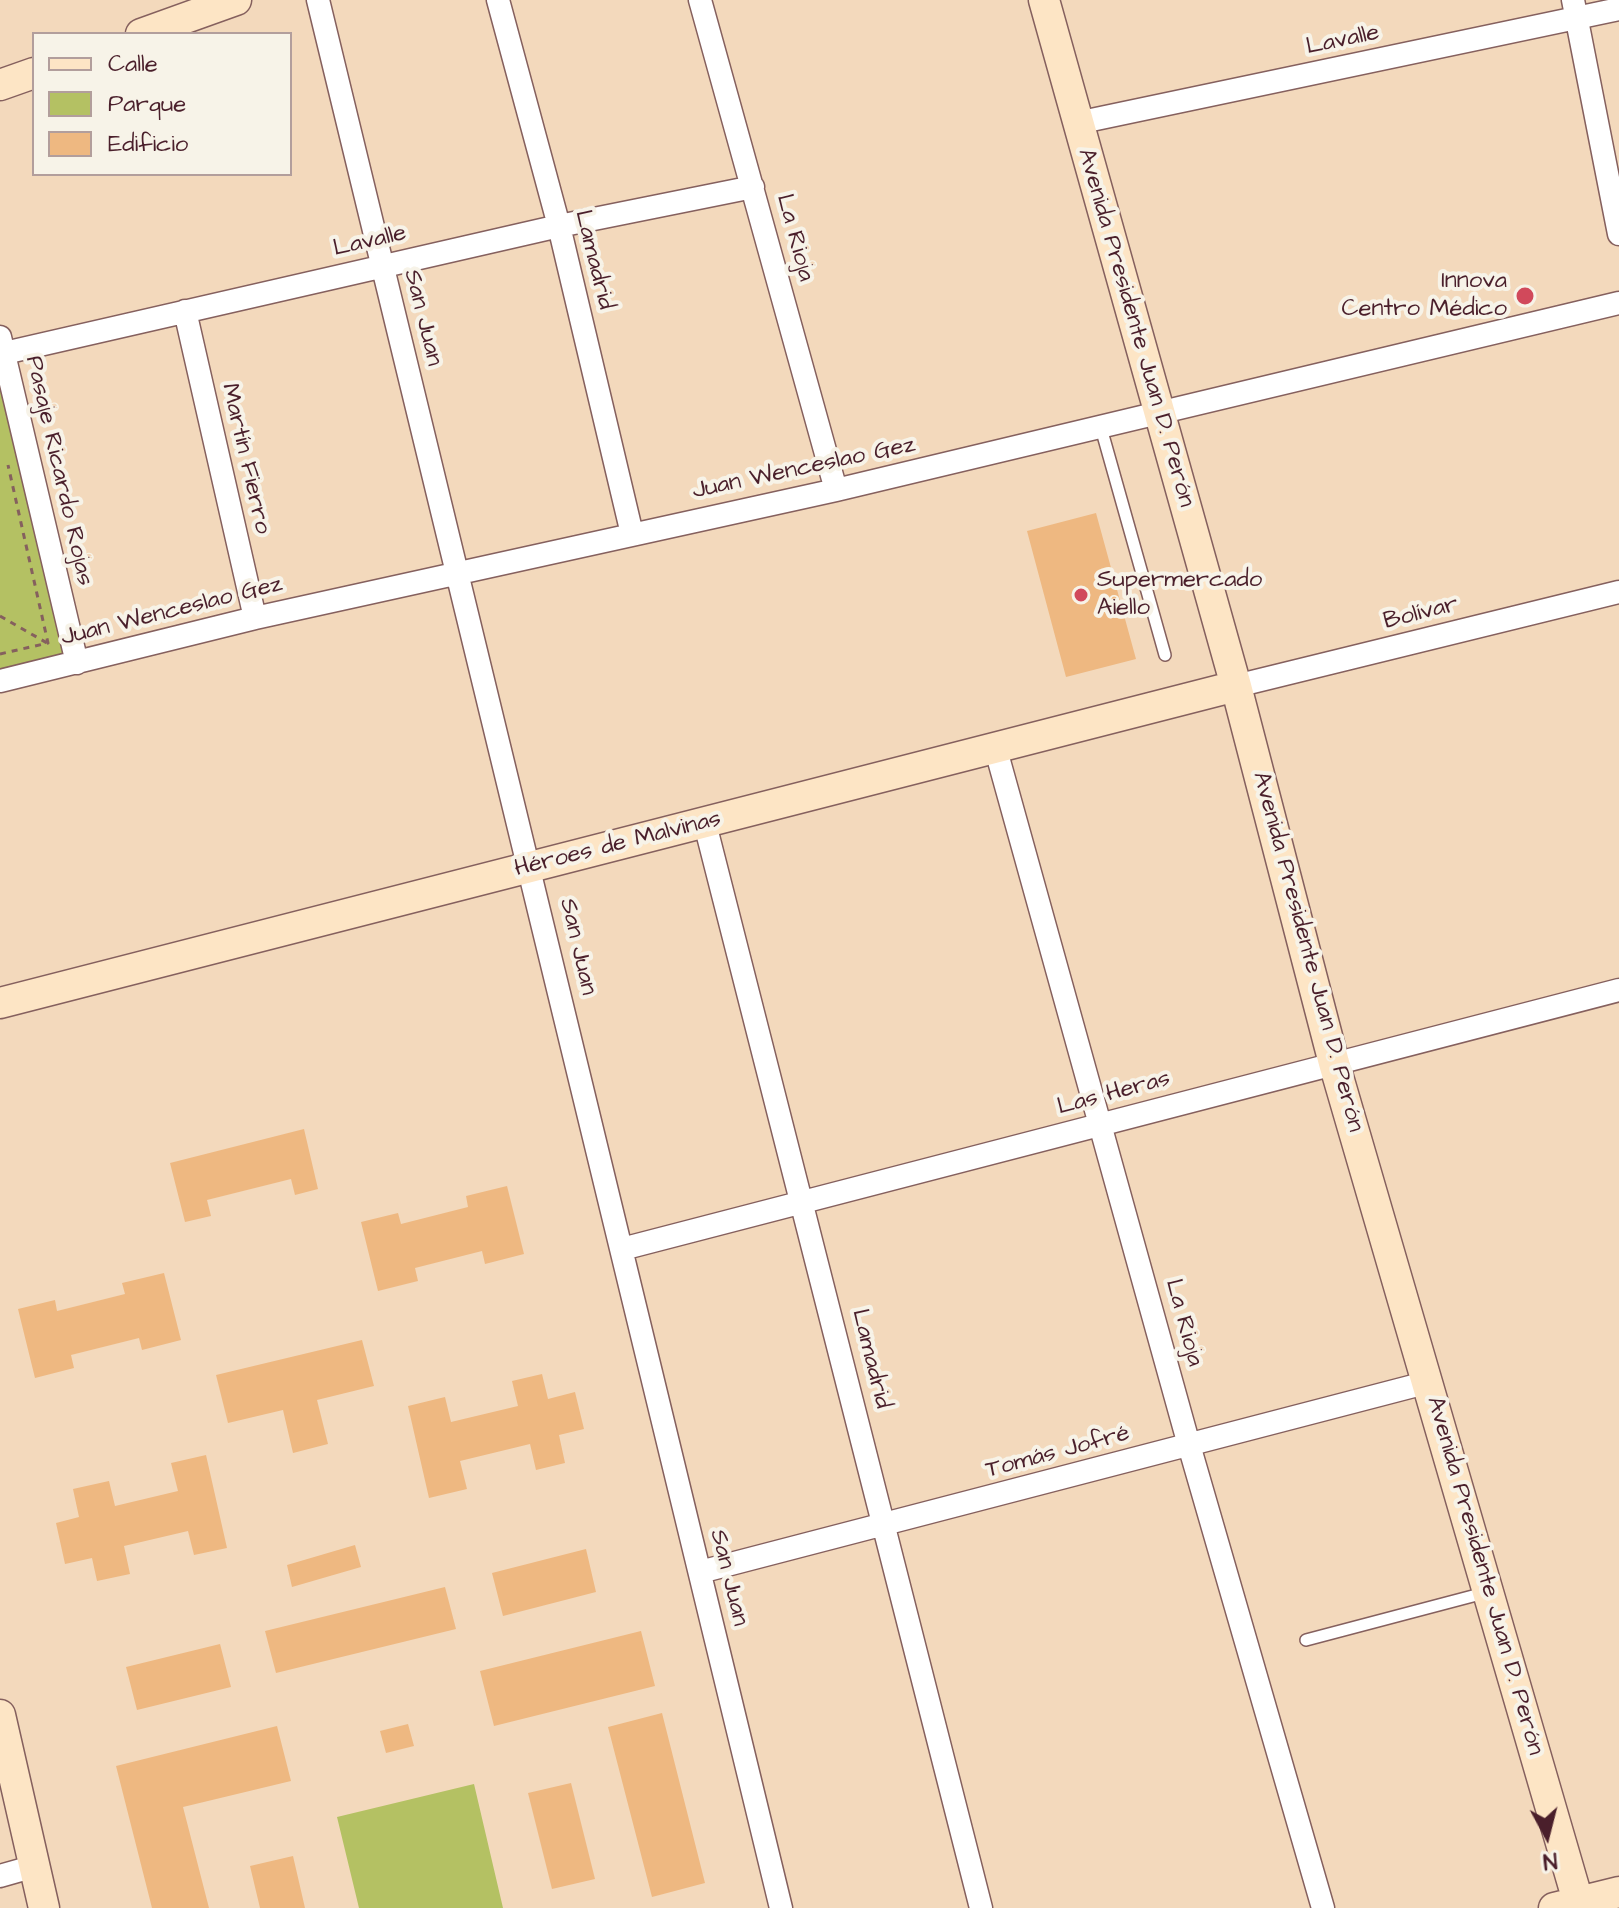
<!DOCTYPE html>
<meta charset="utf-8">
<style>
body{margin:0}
#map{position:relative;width:1619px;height:1908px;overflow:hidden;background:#f3d9bc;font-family:"Architects Daughter",sans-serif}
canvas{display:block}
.legend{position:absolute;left:32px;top:32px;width:260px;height:144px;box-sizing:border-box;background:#f7f3e8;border:2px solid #b29e9c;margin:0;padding:10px 14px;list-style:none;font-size:24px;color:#4a1f2b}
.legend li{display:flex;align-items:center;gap:16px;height:40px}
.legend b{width:40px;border:2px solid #b29e9c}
.north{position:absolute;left:1507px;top:1796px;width:80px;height:80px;-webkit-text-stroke:6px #f7f3e8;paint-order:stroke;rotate:173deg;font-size:22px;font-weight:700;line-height:32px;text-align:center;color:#4a1f2b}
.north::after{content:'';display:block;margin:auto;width:28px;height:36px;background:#4a1f2b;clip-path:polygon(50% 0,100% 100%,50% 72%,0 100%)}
</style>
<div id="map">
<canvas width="1619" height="1908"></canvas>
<ul class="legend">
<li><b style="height:10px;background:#fde5c5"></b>Calle</li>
<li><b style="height:22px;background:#b4c163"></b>Parque</li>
<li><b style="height:22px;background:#eeb881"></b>Edificio</li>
</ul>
<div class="north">N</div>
</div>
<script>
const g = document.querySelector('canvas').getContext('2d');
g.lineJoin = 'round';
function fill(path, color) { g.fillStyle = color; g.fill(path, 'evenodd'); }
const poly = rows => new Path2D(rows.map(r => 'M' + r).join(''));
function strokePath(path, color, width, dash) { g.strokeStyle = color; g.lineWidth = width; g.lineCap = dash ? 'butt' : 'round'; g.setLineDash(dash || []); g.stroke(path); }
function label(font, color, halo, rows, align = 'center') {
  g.font = font + ' "Architects Daughter",sans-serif'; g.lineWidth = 8; g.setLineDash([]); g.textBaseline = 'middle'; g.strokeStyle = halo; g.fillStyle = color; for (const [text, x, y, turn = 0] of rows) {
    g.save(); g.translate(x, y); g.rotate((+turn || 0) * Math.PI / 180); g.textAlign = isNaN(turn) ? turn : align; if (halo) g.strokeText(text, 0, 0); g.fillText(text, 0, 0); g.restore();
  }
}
fill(poly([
 [0,376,64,652,61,657,0,675],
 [474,1784,503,1908,359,1908,337,1817]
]), '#b4c163');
fill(poly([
 [1096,513,1136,659,1066,677,1027,531],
 [304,1129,318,1189,295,1195,291,1179,207,1200,211,1216,185,1222,170,1163],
 [507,1186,524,1254,485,1264,482,1251,415,1268,418,1281,378,1291,361,1222,398,1213,401,1224,468,1207,466,1196],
 [164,1273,181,1340,142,1350,139,1338,71,1355,74,1368,35,1378,18,1309,55,1300,57,1311,125,1294,122,1283],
 [362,1340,374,1386,317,1400,328,1444,293,1453,283,1410,228,1423,216,1375],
 [542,1374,548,1399,575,1392,584,1429,559,1435,565,1463,536,1470,530,1444,460,1461,467,1489,429,1498,408,1406,445,1397,451,1422,518,1406,512,1381],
 [206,1455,227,1548,194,1555,188,1531,124,1546,130,1574,97,1581,92,1558,65,1564,56,1523,79,1517,73,1489,109,1481,115,1506,178,1491,171,1463],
 [355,1545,361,1567,292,1587,287,1565],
 [586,1549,596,1592,503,1616,492,1573],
 [445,1587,456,1629,276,1673,265,1631],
 [641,1631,655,1686,494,1726,480,1671],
 [220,1644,231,1687,137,1710,126,1667],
 [662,1713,705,1883,652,1897,608,1727],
 [408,1724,414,1746,386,1753,380,1731],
 [277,1726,291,1781,183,1807,209,1908,152,1908,116,1766],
 [571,1783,595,1879,552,1889,528,1793],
 [293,1856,305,1908,260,1908,250,1866]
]), '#eeb881');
const service = poly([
 [1101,428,1165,655],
 [1306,1640,1488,1592]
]);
const minor = poly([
 [318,0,781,1908],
 [498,0,559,226,632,534],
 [700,0,836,490],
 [1573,0,1619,234],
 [1077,123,1619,9],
 [185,311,255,618],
 [0,337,77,663],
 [0,354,559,226,753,187],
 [0,681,255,618,836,490,1619,303],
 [1236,686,1619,592],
 [996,750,1189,1445,1323,1908],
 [705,824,981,1908],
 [622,1249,1619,990],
 [700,1572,1429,1382],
 [0,1876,35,1866]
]);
const secondary = poly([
 [1044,0,1236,686,1334,1063,1580,1908],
 [141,34,236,0],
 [0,85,34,73],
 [0,1003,1236,686],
 [0,1715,44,1908],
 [1554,1908,1619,1892]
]);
strokePath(service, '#85605e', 14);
strokePath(minor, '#85605e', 25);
strokePath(secondary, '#85605e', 33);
strokePath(poly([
 [0,616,47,643],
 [0,654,48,643,8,465]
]), '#85605e', 3, [6, 6]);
strokePath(service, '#fff', 11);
strokePath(minor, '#fff', 22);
strokePath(secondary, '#fde5c5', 30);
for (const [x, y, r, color] of [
 [1525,296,10,"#d1495b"],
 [1081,595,8,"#d1495b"]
]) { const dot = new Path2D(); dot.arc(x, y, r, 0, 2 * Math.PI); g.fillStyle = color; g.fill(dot); strokePath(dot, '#f7f3e8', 3); }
label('24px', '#4a1f2b', '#f7f3e8', [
 ["Lavalle",1343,41,-12],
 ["La Rioja",794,238,75],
 ["Lavalle",370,242,-13],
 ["Lamadrid",593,260,76],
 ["San Juan",422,318,76],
 ["Avenida Presidente Juan D. Perón",1135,328,74],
 ["Martín Fierro",245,459,77],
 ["Juan Wenceslao Gez",804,469,-12],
 ["Pasaje Ricardo Rojas",58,471,77],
 ["Juan Wenceslao Gez",172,612,-14],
 ["Bolívar",1421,614,-14],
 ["Héroes de Malvinas",618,845,-14],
 ["San Juan",577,947,77],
 ["Avenida Presidente Juan D. Perón",1307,952,75],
 ["Las Heras",1114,1094,-15],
 ["La Rioja",1183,1323,75],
 ["Lamadrid",870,1359,76],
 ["Tomás Jofré",1058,1453,-15],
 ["Avenida Presidente Juan D. Perón",1484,1576,74],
 ["San Juan",728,1578,76]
]);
label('24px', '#4a1f2b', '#f7f3e8', [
 ["Innova",1507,282],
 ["Centro Médico",1507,310],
 ["Supermercado",1097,581,"left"],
 ["Aiello",1097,609,"left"]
], 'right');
</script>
